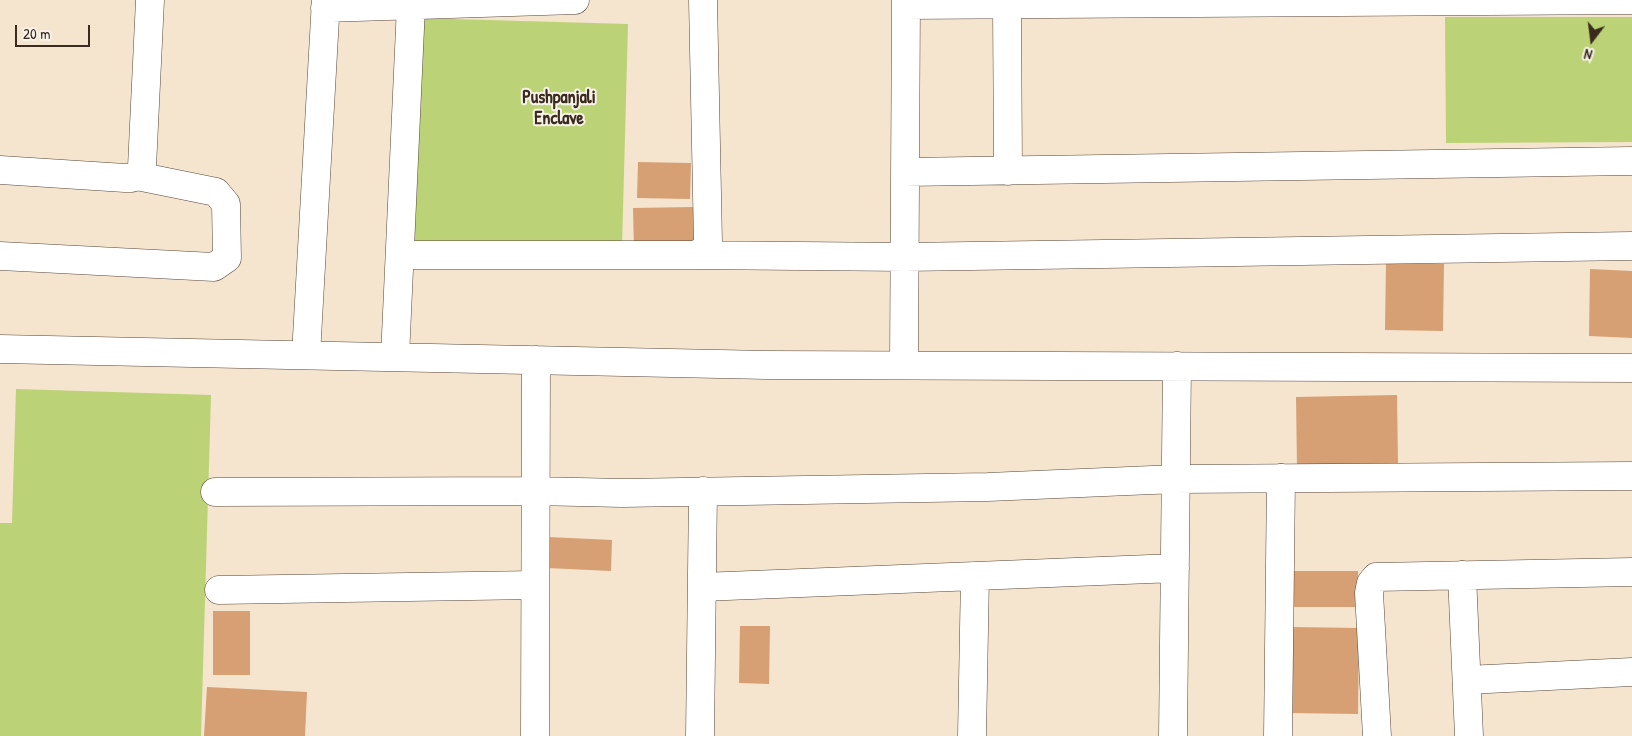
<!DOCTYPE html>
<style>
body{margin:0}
#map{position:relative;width:1632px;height:736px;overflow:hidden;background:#f5e4ce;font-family:"Patrick Hand",sans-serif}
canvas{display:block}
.north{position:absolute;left:1567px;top:15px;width:50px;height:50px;-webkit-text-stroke:4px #f7f3e8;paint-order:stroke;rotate:195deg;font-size:14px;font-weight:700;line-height:20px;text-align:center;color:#3b2a1e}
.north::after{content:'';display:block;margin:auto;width:18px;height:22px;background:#3b2a1e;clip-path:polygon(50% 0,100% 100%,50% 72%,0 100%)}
.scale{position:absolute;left:15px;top:25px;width:75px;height:22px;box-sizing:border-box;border:2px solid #3b2a1e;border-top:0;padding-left:6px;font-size:15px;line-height:18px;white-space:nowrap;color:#3b2a1e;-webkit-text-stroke:4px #f7f3e8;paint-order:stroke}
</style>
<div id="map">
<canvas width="1632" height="736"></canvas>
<div class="north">N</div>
<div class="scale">20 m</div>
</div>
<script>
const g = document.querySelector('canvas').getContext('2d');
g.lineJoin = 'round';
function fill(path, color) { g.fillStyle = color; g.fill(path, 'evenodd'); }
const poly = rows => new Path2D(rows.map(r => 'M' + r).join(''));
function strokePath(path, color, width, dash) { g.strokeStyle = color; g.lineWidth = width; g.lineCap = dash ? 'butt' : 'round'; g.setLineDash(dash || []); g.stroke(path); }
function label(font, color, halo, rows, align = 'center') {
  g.font = font + ' "Patrick Hand",sans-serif'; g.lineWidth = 4; g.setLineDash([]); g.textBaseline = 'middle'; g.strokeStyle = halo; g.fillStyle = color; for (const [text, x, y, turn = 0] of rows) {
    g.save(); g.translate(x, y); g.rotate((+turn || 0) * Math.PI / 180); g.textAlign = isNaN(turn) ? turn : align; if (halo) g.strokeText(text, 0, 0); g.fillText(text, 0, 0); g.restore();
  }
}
fill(poly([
 [1445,17,1632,17,1632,142,1446,143],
 [416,18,628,24,622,247,411,241],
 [16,389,211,395,201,736,0,736,0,523,12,523]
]), '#bcd276');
fill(poly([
 [638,162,691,163,690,199,637,198],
 [693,207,694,249,634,249,633,208],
 [1386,263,1444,264,1443,331,1385,330],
 [1590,269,1632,271,1632,338,1589,336],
 [1397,395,1398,465,1297,467,1296,397],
 [548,537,612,540,611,571,547,568],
 [1290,571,1358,571,1358,607,1291,607],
 [213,611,250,611,250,675,213,675],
 [740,626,770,626,769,684,739,683],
 [1291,627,1359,628,1358,714,1290,713],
 [207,687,307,692,305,736,204,736]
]), '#d69f74');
const street = poly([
 [1007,4,1008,171],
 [907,5,1632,0],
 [325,8,575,0],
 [0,170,125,178,132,178,140,172,142,167,150,0],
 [905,172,1632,161],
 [400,255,694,255,701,252,706,248,708,242,703,0],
 [694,255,905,257,1632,246],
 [0,256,214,267,227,258,226,204,216,192,137,176],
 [0,349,767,365,1632,368],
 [306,355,326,0],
 [395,357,411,6],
 [904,365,906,0],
 [215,492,535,491,622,493,988,487,1176,479,1632,476],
 [1462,575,1469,736],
 [702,587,1175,568],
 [219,590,535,585],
 [1467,680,1632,672],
 [535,736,536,360],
 [700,736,703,491],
 [972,736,975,576],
 [1173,736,1177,366],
 [1278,736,1281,478],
 [1377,736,1369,593,1371,583,1376,577,1632,572]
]);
strokePath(street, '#574638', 29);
strokePath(street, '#fff', 28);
label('bold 18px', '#3b2a1e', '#f7f3e8', [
 ["Pushpanjali",559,98],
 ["Enclave",559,119]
]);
</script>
